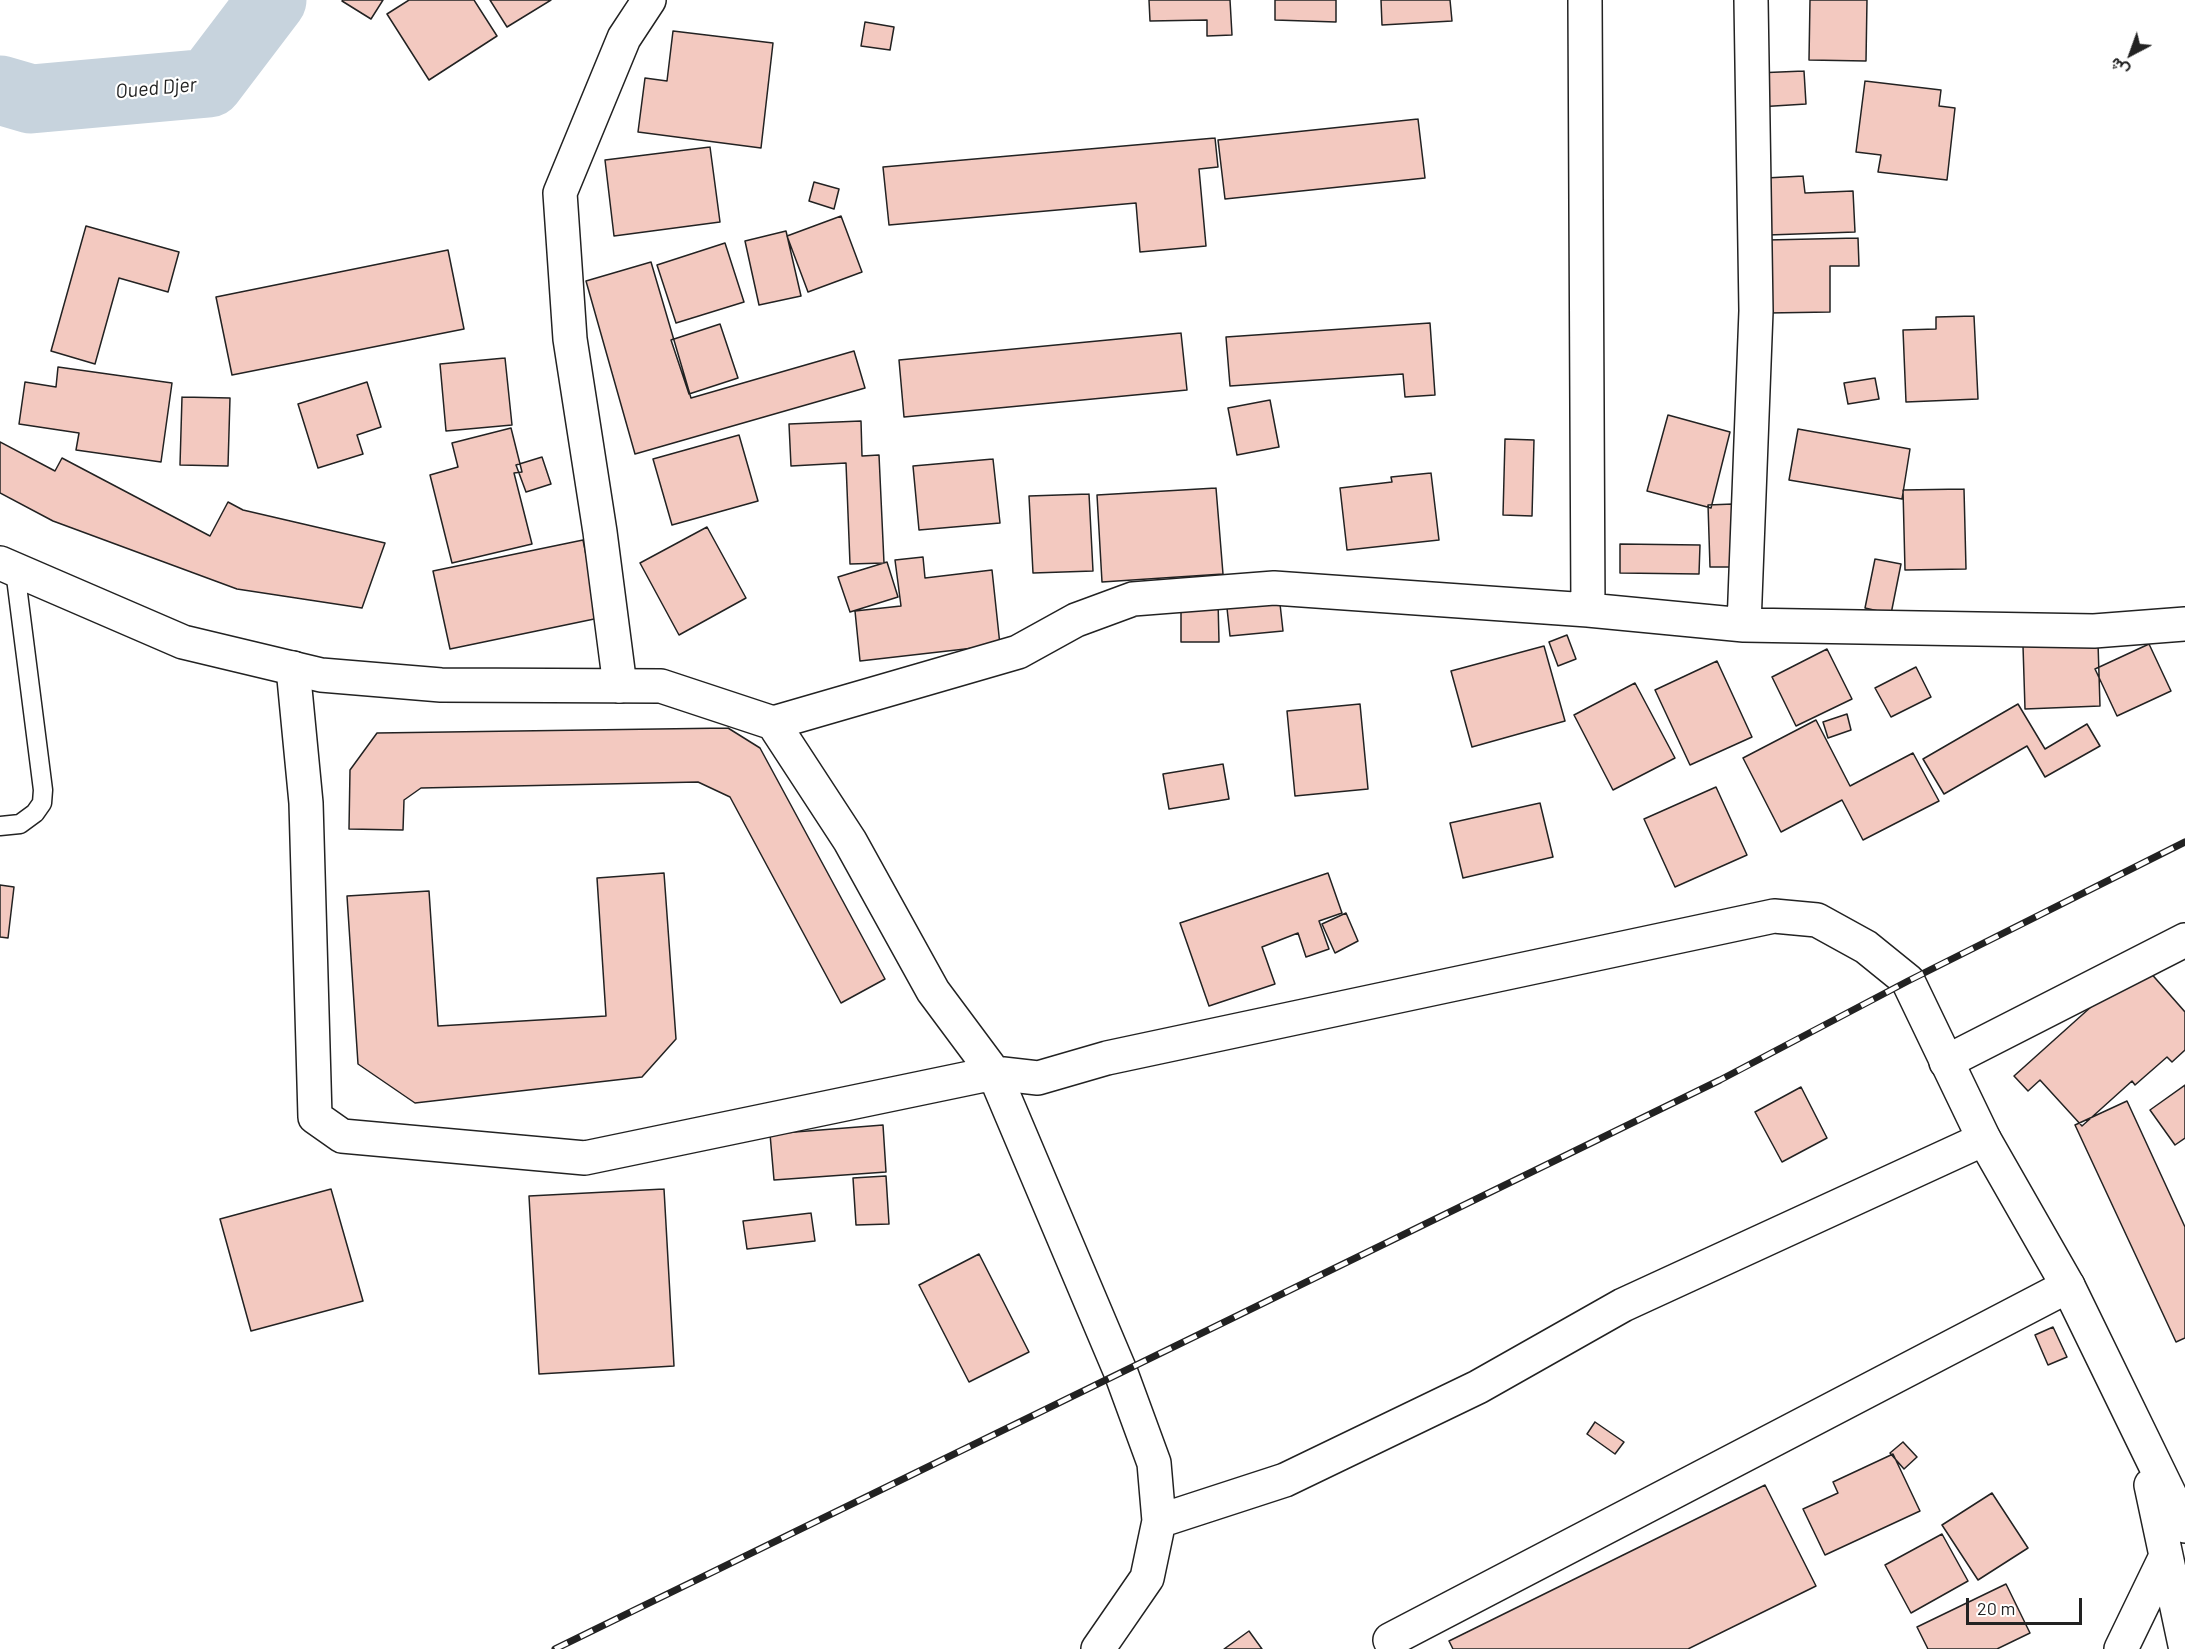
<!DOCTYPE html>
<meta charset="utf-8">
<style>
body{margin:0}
#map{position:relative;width:2185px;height:1649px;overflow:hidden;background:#fff;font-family:Barlow,Vazirmatn,sans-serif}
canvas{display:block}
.north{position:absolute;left:2101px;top:24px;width:60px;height:60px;-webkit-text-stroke:4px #fff;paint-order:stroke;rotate:221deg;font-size:16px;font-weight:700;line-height:24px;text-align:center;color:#222}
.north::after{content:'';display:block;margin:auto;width:21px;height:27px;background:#222;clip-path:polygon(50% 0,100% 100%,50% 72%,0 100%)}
.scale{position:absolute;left:1966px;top:1598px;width:116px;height:27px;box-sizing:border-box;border:3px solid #222;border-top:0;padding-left:8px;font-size:18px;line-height:21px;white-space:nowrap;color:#222;-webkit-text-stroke:4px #fff;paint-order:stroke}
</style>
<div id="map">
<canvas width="2185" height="1649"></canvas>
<div class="north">ش</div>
<div class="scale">20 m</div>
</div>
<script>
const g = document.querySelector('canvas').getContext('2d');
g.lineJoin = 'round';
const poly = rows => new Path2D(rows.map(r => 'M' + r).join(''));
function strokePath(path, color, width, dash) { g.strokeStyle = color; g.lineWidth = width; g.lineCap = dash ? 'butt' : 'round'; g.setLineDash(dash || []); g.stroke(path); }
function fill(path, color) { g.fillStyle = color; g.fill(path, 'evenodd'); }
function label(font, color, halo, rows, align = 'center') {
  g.font = font + ' Barlow,sans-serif'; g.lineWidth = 4.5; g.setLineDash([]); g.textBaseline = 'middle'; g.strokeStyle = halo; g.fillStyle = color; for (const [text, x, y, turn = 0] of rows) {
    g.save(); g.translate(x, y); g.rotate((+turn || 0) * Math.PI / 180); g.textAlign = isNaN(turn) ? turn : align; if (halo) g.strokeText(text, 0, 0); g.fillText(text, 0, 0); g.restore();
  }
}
strokePath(poly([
 [0,90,31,99,209,83,272,0]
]), '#c7d3dd', 69);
const building = poly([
 [343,0,383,0,371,19,342,1,343,0],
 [409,0,474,0,497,36,429,80,387,14,409,0],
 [490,0,551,0,507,27,490,0],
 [1149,0,1230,0,1232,35,1207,36,1207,20,1150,21,1149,0],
 [1275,0,1336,0,1336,22,1275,20,1275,0],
 [1381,0,1450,0,1452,21,1382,25,1381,0],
 [1810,0,1867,0,1866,61,1809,60,1810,0],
 [865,22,894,27,890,50,861,46,865,22],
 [673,31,773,43,761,148,638,132,645,78,667,81,673,31],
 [1804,71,1806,104,1758,107,1756,73,1804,71],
 [1865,81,1941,90,1939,106,1955,108,1947,180,1878,172,1881,155,1856,152,1865,81],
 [1418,119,1425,178,1225,199,1218,140,1418,119],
 [1215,138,1218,167,1199,169,1206,246,1140,252,1136,203,889,225,883,167,1215,138],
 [710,147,720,222,614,236,605,160,710,147],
 [1803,176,1805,193,1853,191,1855,232,1768,235,1766,178,1803,176],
 [814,182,839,189,834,209,809,201,814,182],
 [841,216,862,272,808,292,787,236,841,216],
 [86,226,179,252,168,292,119,278,95,364,51,351,86,226],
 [786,231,801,296,759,305,745,241,786,231],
 [1858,238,1859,266,1830,266,1830,312,1768,313,1767,240,1858,238],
 [725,243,744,302,676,323,657,265,725,243],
 [448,250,464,329,232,375,216,297,448,250],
 [651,262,691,398,854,351,865,388,635,454,586,281,651,262],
 [1974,316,1978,399,1906,402,1903,330,1936,329,1936,317,1974,316],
 [1430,323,1435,395,1405,397,1403,374,1230,386,1226,337,1430,323],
 [720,324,738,378,689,394,671,340,720,324],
 [1181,333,1187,390,904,417,899,360,1181,333],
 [505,358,512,425,446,431,440,364,505,358],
 [58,367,172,383,161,462,76,450,79,433,19,424,25,382,56,387,58,367],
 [1875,378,1879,399,1848,404,1844,383,1875,378],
 [367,382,381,427,357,435,363,454,318,468,298,404,367,382],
 [182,397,230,398,228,466,180,465,182,397],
 [1270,400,1279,447,1237,455,1228,408,1270,400],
 [1668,415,1730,432,1711,508,1647,491,1668,415],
 [861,421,862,456,879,455,884,563,850,564,846,463,791,466,789,424,861,421],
 [511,428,522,472,514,473,532,544,452,563,430,475,458,467,452,443,511,428],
 [1798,429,1910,449,1902,499,1789,480,1798,429],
 [739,435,758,501,672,525,653,459,739,435],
 [1505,439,1534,440,1532,516,1503,515,1505,439],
 [0,442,55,471,62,458,210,536,228,502,243,510,385,543,362,608,237,589,53,521,0,493,0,442],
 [542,457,551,484,526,492,516,465,542,457],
 [993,459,1000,523,919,530,913,466,993,459],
 [1431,473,1439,540,1347,550,1340,488,1392,482,1391,477,1431,473],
 [1216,488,1223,574,1102,582,1097,495,1216,488],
 [1964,489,1966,569,1905,570,1903,490,1964,489],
 [1089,494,1093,571,1033,573,1029,496,1089,494],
 [1733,504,1734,567,1710,567,1708,505,1733,504],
 [707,527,746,598,679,635,640,563,707,527],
 [583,540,599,618,450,649,433,571,583,540],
 [1620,544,1700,545,1699,574,1620,573,1620,544],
 [923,557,925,578,992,570,1000,645,860,661,855,611,901,606,895,560,923,557],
 [1875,559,1901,564,1891,614,1865,608,1875,559],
 [887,562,898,597,850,612,838,577,887,562],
 [1279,595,1283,631,1230,636,1226,599,1279,595],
 [1181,600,1218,600,1219,642,1181,642,1181,600],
 [1567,635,1576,659,1558,666,1549,642,1567,635],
 [2098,643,2100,706,2025,709,2023,646,2098,643],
 [2149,644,2171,691,2117,716,2095,669,2149,644],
 [1544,646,1565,721,1472,747,1451,671,1544,646],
 [1827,649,1852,699,1796,726,1772,677,1827,649],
 [1717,661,1752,737,1690,765,1655,690,1717,661],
 [1916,667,1931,697,1891,717,1875,688,1916,667],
 [1635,683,1675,758,1613,790,1574,715,1635,683],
 [1360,704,1368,789,1295,796,1287,711,1360,704],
 [2018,704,2045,749,2087,724,2100,746,2045,777,2027,746,1944,794,1923,759,2018,704],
 [1847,714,1851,730,1828,738,1823,722,1847,714],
 [1816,720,1850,786,1913,753,1939,801,1863,840,1842,800,1781,832,1743,758,1816,720],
 [728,728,760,748,885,979,841,1003,730,797,698,782,421,788,404,800,403,830,349,829,350,770,377,733,728,728],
 [1223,764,1229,799,1169,809,1163,774,1223,764],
 [1716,787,1747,855,1675,887,1644,819,1716,787],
 [1540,803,1553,857,1463,878,1450,823,1540,803],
 [664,873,676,1039,642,1077,415,1103,358,1064,347,896,429,891,438,1026,606,1016,597,878,664,873],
 [1328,873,1342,913,1319,921,1329,949,1306,957,1298,933,1262,947,1275,984,1209,1006,1180,923,1328,873],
 [0,885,14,887,8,938,0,937,0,885],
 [1346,913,1358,941,1335,953,1322,924,1346,913],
 [2141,962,2185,1012,2185,1050,2172,1062,2167,1057,2135,1085,2132,1081,2082,1126,2040,1080,2028,1091,2014,1076,2141,962],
 [2185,1085,2185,1138,2175,1145,2150,1110,2185,1085],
 [1801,1087,1827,1138,1782,1162,1755,1112,1801,1087],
 [2127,1101,2185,1227,2185,1338,2176,1342,2075,1125,2127,1101],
 [883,1125,886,1172,774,1180,770,1134,883,1125],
 [886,1176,889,1224,856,1225,853,1178,886,1176],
 [331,1189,363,1301,251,1331,220,1219,331,1189],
 [664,1189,674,1366,539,1374,529,1196,664,1189],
 [811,1213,815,1241,747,1249,743,1221,811,1213],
 [979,1254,1029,1352,969,1382,919,1285,979,1254],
 [2053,1327,2067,1357,2048,1365,2035,1335,2053,1327],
 [1595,1422,1624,1442,1615,1454,1587,1434,1595,1422],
 [1903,1442,1917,1457,1904,1469,1890,1453,1903,1442],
 [1893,1454,1920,1511,1825,1555,1803,1509,1838,1493,1833,1482,1893,1454],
 [1765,1485,1816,1586,1688,1649,1453,1649,1449,1641,1765,1485],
 [1992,1493,2028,1548,1978,1580,1942,1525,1992,1493],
 [1942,1534,1968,1581,1911,1613,1885,1565,1942,1534],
 [2006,1584,2030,1633,1997,1649,1928,1649,1917,1627,2006,1584],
 [1249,1631,1262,1649,1224,1649,1249,1631]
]);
fill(building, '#f3c9c0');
strokePath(building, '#222', 1.5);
const service = poly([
 [0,826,20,824,35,813,42,803,43,790,15,570]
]);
const minor = poly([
 [1585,0,1588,610],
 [1744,625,1756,311,1751,0],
 [293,668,306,803,315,1117,342,1136,585,1158,994,1073,1121,1373,1154,1463,1159,1521,1147,1578,1098,1649],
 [620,686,600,532,570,339,560,193,624,38,649,0],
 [773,723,1018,652,1076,620,1133,599,1274,588,1588,610,1744,625,2094,631,2185,624],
 [1946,1062,2185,940],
 [1159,1521,1285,1480,1478,1387,1623,1305,1984,1139],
 [1390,1640,2068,1286]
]);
const primary = poly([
 [0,563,183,642,321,675,441,685,661,686,773,723,850,841,933,991,994,1073,1038,1078,1107,1058,1774,916,1817,920,1866,947,1908,981,1984,1139,2068,1286,2185,1526],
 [2151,1485,2185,1645],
 [2121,1649,2166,1556]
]);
strokePath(service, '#222', 21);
strokePath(minor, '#222', 36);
strokePath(primary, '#222', 36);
strokePath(service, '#fff', 18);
strokePath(minor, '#fff', 33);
strokePath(primary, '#fff', 33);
const rail = poly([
 [555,1649,1720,1080,1908,981,2185,842]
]);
strokePath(rail, '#222', 7);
strokePath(rail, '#fff', 4.5, [14]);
label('italic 20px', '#222', '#fff', [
 ["Oued Djer",156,88,-5]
]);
</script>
